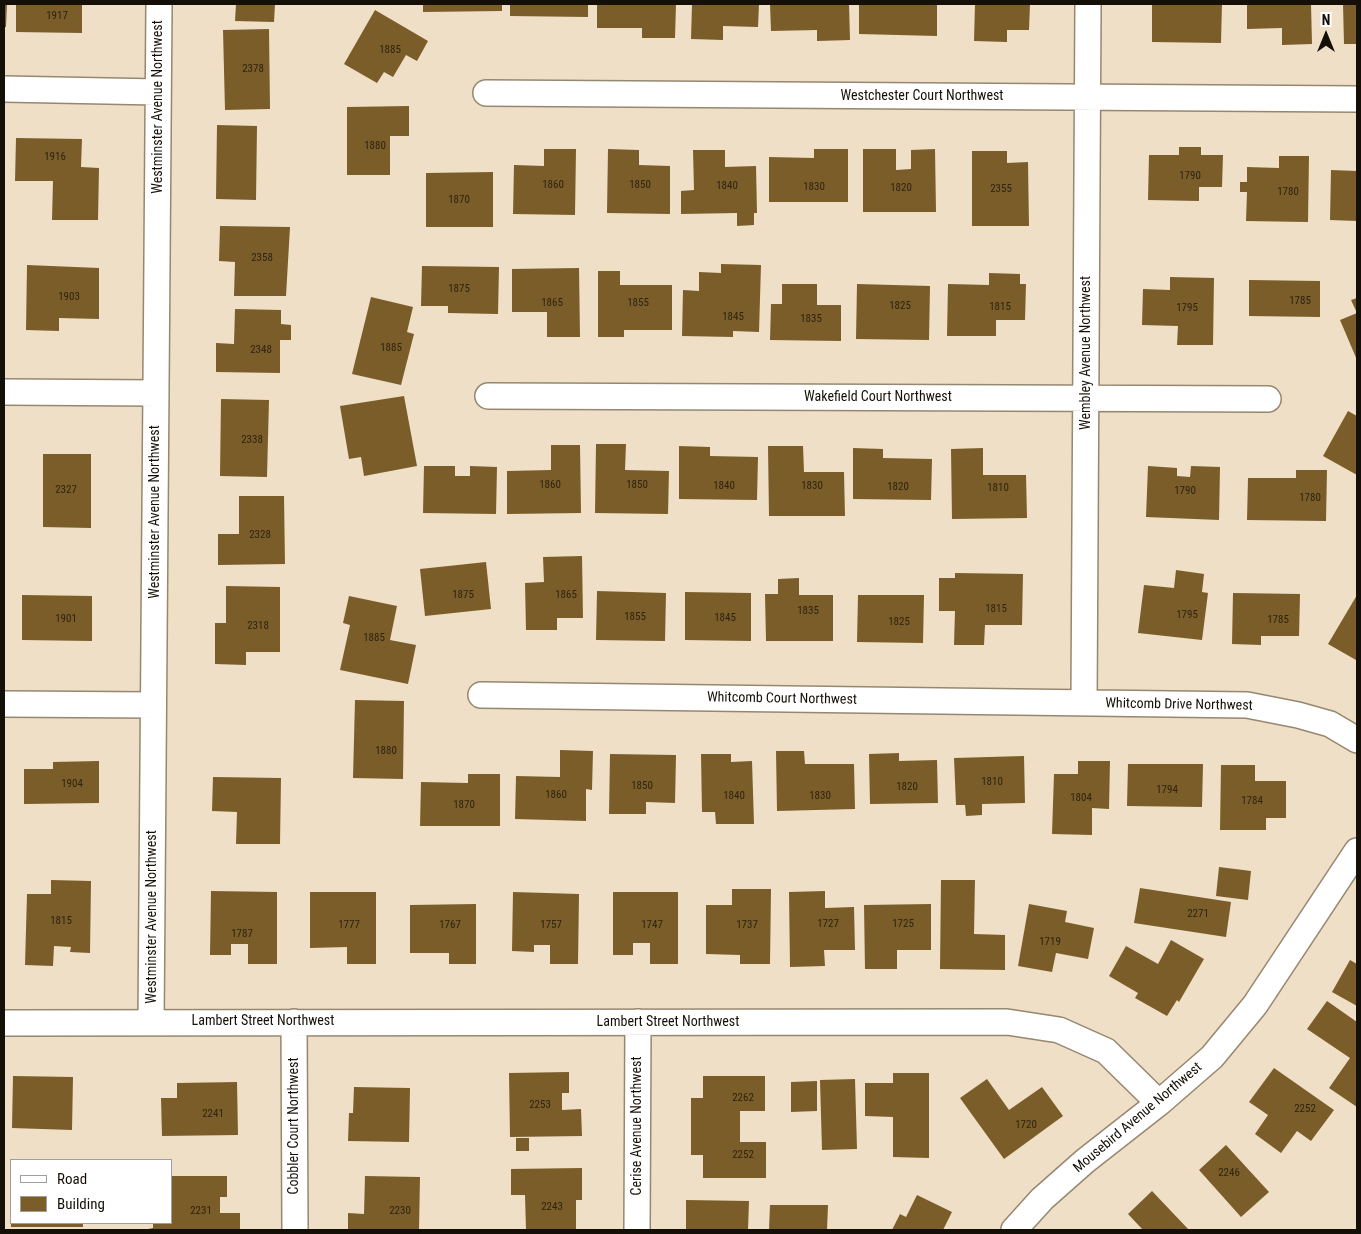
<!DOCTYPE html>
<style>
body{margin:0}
#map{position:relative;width:1361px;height:1234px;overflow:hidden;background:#efdfc6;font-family:"Roboto Condensed",sans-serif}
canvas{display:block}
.frame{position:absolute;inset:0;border:5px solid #151007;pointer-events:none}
.legend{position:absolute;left:10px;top:1159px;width:162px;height:65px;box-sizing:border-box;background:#fff;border:1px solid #a19f9c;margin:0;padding:6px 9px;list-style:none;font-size:15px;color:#151007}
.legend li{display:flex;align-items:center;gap:10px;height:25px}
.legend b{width:25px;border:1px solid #a19f9c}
.north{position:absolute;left:1301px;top:10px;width:50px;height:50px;-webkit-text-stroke:4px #fff;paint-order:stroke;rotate:0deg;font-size:14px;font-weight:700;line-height:20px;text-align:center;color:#151007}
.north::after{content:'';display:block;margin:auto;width:18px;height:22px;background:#151007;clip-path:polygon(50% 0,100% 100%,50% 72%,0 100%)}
</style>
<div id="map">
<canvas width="1361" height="1234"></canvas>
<div class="frame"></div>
<ul class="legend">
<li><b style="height:6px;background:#fff"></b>Road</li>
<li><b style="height:14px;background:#7b5d29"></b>Building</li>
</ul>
<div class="north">N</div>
</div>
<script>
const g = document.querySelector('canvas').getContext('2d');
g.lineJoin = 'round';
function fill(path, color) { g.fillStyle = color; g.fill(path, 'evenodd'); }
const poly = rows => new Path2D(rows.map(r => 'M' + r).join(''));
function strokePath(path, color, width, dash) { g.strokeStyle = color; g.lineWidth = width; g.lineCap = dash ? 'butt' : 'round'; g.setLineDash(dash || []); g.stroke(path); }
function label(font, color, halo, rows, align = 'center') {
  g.font = font + ' "Roboto Condensed",sans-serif'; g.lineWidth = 4.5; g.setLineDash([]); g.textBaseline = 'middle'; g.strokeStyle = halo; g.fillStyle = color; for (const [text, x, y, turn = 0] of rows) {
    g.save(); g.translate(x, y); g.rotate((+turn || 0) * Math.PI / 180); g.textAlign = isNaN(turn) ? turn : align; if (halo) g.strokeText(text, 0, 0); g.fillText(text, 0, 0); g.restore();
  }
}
fill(poly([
 [4,4,7,4,6,27,4,27],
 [16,4,82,4,82,33,16,32],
 [236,4,275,4,274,22,235,21],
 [423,4,502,4,502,11,423,12],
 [510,4,588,4,588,17,510,16],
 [597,4,676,4,675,38,642,38,642,28,597,28],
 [692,4,759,4,758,27,723,26,723,40,691,39],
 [770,4,849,4,850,40,817,41,817,30,771,31],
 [859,4,937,4,937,36,859,34],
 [975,4,1030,4,1029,30,1007,30,1007,42,974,41],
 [1152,4,1222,4,1221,43,1152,42],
 [1247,4,1311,4,1312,44,1282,45,1282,28,1247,29],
 [1343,4,1357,4,1357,44,1344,44],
 [375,10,428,41,417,61,406,55,393,77,384,72,377,83,344,64],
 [269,29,270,109,225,110,223,30],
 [409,106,409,136,390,136,390,175,347,175,347,107],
 [217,125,257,126,256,200,216,199],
 [16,138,82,139,81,167,99,168,98,220,52,220,53,181,15,181],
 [1179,147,1201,147,1201,155,1223,155,1222,187,1199,187,1199,201,1148,200,1149,155,1179,155],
 [544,149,576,149,575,215,513,214,514,165,544,166],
 [608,149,639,150,639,165,670,166,670,214,607,213],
 [814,149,848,149,848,202,769,202,769,157,814,158],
 [863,149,896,149,896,170,911,169,911,150,935,149,936,212,863,212],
 [693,150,725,150,725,167,756,166,757,213,754,213,754,225,737,226,737,213,681,214,681,191,694,190],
 [972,151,1007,151,1007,163,1028,162,1029,226,972,226],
 [1279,156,1309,156,1308,222,1246,221,1247,192,1240,192,1240,182,1247,182,1247,167,1279,168],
 [1331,170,1357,171,1357,221,1330,220],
 [493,172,493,227,426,227,426,173],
 [220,226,290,227,286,296,234,296,235,262,219,261],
 [721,264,761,265,759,332,733,331,733,337,682,336,683,290,699,291,699,272,721,273],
 [27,265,99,268,99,319,59,318,59,331,26,330],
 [422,266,499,267,498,314,448,313,448,306,421,306],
 [579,268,580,337,547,337,547,312,512,312,512,269],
 [598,271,620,271,620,285,672,285,672,330,624,330,624,337,598,337],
 [989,273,1020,274,1020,284,1026,284,1025,320,996,320,996,336,947,336,948,284,989,285],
 [1170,277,1214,278,1213,345,1177,345,1178,326,1142,325,1143,289,1170,290],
 [1249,280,1320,281,1320,317,1249,316],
 [782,284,817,284,817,305,841,305,841,341,770,340,771,304,782,304],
 [857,284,930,286,929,340,856,339],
 [371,297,413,307,407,332,414,334,401,385,352,374],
 [1357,298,1357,360,1340,320,1357,313,1351,300],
 [235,309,281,310,281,324,291,325,291,340,280,340,280,373,216,372,216,343,234,344],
 [404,396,417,466,364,476,361,457,349,459,340,406],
 [221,399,269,400,267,477,220,476],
 [1348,411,1357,416,1357,475,1323,456],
 [596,444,626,444,625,470,669,471,668,514,595,513],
 [551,445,580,445,581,513,507,514,507,471,551,470],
 [679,446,710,447,710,456,758,457,757,500,679,499],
 [768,446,803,446,804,472,844,472,845,516,769,516],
 [853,448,883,449,883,458,932,459,931,500,853,499],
 [983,448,983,475,1026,475,1027,518,952,519,951,449],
 [43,454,91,454,91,528,43,527],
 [424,466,455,466,455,476,470,476,470,466,497,467,496,514,423,513],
 [1148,466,1177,468,1177,476,1190,477,1191,466,1220,467,1219,520,1146,517],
 [1296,470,1327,470,1326,521,1247,520,1248,478,1296,478],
 [239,496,284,496,285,564,218,565,218,534,239,534],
 [582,556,583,618,557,618,557,630,526,630,525,583,544,582,543,557],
 [486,562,491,609,425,616,420,569],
 [1176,570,1204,574,1202,592,1208,593,1202,640,1138,633,1144,585,1174,588],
 [955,573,1023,574,1022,625,985,625,984,645,954,645,955,611,939,611,939,578,955,578],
 [799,578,799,595,833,595,833,641,766,641,765,594,778,594,778,579],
 [226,586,280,587,280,652,246,652,246,665,215,664,215,623,226,623],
 [597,591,666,593,665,641,596,640],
 [685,592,751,593,751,641,685,640],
 [1233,593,1300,594,1299,636,1261,636,1261,645,1232,644],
 [22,595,92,596,92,641,22,640],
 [858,595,924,595,923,643,857,642],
 [1357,595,1357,658,1356,660,1328,644],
 [349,596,397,606,390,640,416,645,408,684,340,670,350,625,343,623],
 [355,700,404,701,403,779,353,778],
 [560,750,593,751,592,790,586,789,586,821,515,819,516,776,560,777],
 [776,751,804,751,805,764,854,764,855,809,777,811],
 [899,753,899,761,937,760,938,803,870,804,869,754],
 [610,754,676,755,675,803,646,802,646,814,609,814],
 [701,754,731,754,731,762,752,761,754,824,716,824,715,812,702,812],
 [1024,756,1025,803,982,804,982,815,966,816,965,805,956,805,954,758],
 [99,761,99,803,24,804,24,769,53,769,53,762],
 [1078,761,1110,761,1109,809,1092,808,1092,835,1052,834,1054,774,1078,774],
 [1128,764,1203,764,1202,807,1127,806],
 [1221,765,1255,765,1255,781,1286,781,1286,818,1266,818,1266,830,1220,830],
 [468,774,500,774,500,826,420,826,421,782,468,783],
 [213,777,281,778,280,844,236,844,237,812,212,811],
 [1219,867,1251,871,1248,900,1216,896],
 [51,880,91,881,90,953,70,952,71,947,54,946,53,966,25,965,27,894,51,894],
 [941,880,975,880,974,934,1005,935,1005,970,940,969],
 [1140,888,1231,902,1226,937,1134,923],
 [732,889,771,889,770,964,740,964,740,955,706,954,706,905,732,905],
 [211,891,277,892,277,964,248,964,248,944,231,944,231,955,210,955],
 [825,891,825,908,854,907,855,950,824,950,825,966,790,967,789,892],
 [310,892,376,892,376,964,347,964,347,947,310,948],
 [513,892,579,894,578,964,550,964,550,945,534,945,534,952,512,951],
 [613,892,678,892,678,964,650,964,650,943,633,943,633,955,613,955],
 [476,904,476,964,449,964,449,953,410,953,410,905],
 [931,904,931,950,897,950,897,969,865,969,864,905],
 [1029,904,1067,911,1065,922,1094,928,1088,959,1056,953,1052,972,1018,966],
 [1171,940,1204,959,1179,1002,1177,1000,1167,1016,1135,998,1138,993,1109,976,1126,946,1158,964],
 [1350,960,1357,964,1357,1006,1332,992],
 [1327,1001,1357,1022,1357,1107,1329,1088,1350,1058,1307,1029],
 [1274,1068,1334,1110,1311,1141,1297,1131,1281,1153,1255,1134,1268,1115,1249,1102],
 [569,1072,569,1093,562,1093,562,1110,581,1109,582,1136,510,1137,509,1073],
 [893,1073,929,1073,929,1158,893,1157,893,1117,865,1116,865,1083,893,1083],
 [13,1076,73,1077,72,1130,12,1128],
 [703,1076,765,1076,765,1111,740,1111,740,1142,766,1142,766,1178,703,1178,703,1155,691,1155,691,1098,703,1098],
 [855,1079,857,1149,822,1150,820,1080],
 [987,1079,1009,1110,1042,1087,1063,1116,1004,1159,960,1098],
 [817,1081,817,1111,791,1112,791,1082],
 [237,1082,238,1135,162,1136,161,1098,177,1098,177,1083],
 [354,1087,410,1088,409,1142,348,1141,349,1113,353,1113],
 [516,1138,529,1138,529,1151,516,1151],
 [1226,1145,1269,1192,1241,1217,1199,1170],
 [582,1168,582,1200,576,1200,576,1230,526,1230,525,1195,511,1195,511,1169],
 [171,1176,227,1176,227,1197,220,1197,220,1213,240,1213,240,1230,143,1230,153,1228,153,1223,171,1223],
 [365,1176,420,1177,419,1230,348,1230,348,1213,364,1214],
 [1152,1191,1189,1230,1143,1230,1128,1214],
 [917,1195,952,1212,943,1230,892,1230,900,1214,906,1217],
 [686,1200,749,1201,748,1230,686,1230],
 [770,1205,828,1205,827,1230,769,1230],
 [11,1223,83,1223,83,1227,11,1227]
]), '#7b5d29');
const minor = poly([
 [4,89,158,92],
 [486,93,1357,99],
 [4,392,156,393],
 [488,396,1268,399],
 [481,695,1247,705,1298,715,1330,724,1357,740],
 [1084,703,1088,4],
 [4,704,153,705],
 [151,1021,159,4],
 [294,1022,295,1230],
 [4,1023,1007,1022,1059,1030,1106,1051,1159,1103],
 [637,1230,638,1022],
 [1014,1230,1042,1199,1085,1161,1159,1103,1212,1057,1255,1005,1357,851]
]);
strokePath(minor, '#968770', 28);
strokePath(minor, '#fff', 25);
label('11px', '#2e2310', null, [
 ["1917",57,16],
 ["1885",390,50],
 ["2378",253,69],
 ["1880",375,146],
 ["1916",55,157],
 ["1790",1190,176],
 ["1860",553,185],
 ["1850",640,185],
 ["1840",727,186],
 ["1830",814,187],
 ["1820",901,188],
 ["2355",1001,189],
 ["1780",1288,192],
 ["1870",459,200],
 ["2358",262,258],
 ["1875",459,289],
 ["1903",69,297],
 ["1785",1300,301],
 ["1865",552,303],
 ["1855",638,303],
 ["1825",900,306],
 ["1815",1000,307],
 ["1795",1187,308],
 ["1845",733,317],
 ["1835",811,319],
 ["1885",391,348],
 ["2348",261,350],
 ["2338",252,440],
 ["1860",550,485],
 ["1850",637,485],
 ["1840",724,486],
 ["1830",812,486],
 ["1820",898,487],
 ["1810",998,488],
 ["2327",66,490],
 ["1790",1185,491],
 ["1780",1310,498],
 ["2328",260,535],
 ["1875",463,595],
 ["1865",566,595],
 ["1815",996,609],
 ["1835",808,611],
 ["1795",1187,615],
 ["1855",635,617],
 ["1845",725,618],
 ["1901",66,619],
 ["1785",1278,620],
 ["1825",899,622],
 ["2318",258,626],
 ["1885",374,638],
 ["1880",386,751],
 ["1810",992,782],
 ["1904",72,784],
 ["1850",642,786],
 ["1820",907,787],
 ["1794",1167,790],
 ["1860",556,795],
 ["1840",734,796],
 ["1830",820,796],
 ["1804",1081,798],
 ["1784",1252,801],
 ["1870",464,805],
 ["2271",1198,914],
 ["1815",61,921],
 ["1727",828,924],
 ["1725",903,924],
 ["1777",349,925],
 ["1767",450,925],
 ["1757",551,925],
 ["1747",652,925],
 ["1737",747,925],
 ["1787",242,934],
 ["1719",1050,942],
 ["2262",743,1098],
 ["2253",540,1105],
 ["2252",1305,1109],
 ["2241",213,1114],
 ["1720",1026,1125],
 ["2252",743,1155],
 ["2246",1229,1173],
 ["2243",552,1207],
 ["2231",201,1211],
 ["2230",400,1211]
]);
label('14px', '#151007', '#fff', [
 ["Westchester Court Northwest",922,96],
 ["Westminster Avenue Northwest",158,107,-90],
 ["Wembley Avenue Northwest",1086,353,-90],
 ["Wakefield Court Northwest",878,397],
 ["Westminster Avenue Northwest",155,512,-90],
 ["Whitcomb Court Northwest",782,699,1],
 ["Whitcomb Drive Northwest",1179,705,1],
 ["Westminster Avenue Northwest",152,917,-90],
 ["Lambert Street Northwest",263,1021],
 ["Lambert Street Northwest",668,1022],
 ["Mousebird Avenue Northwest",1138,1118,-40],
 ["Cobbler Court Northwest",294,1126,-90],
 ["Cerise Avenue Northwest",637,1126,-90]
]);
</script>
